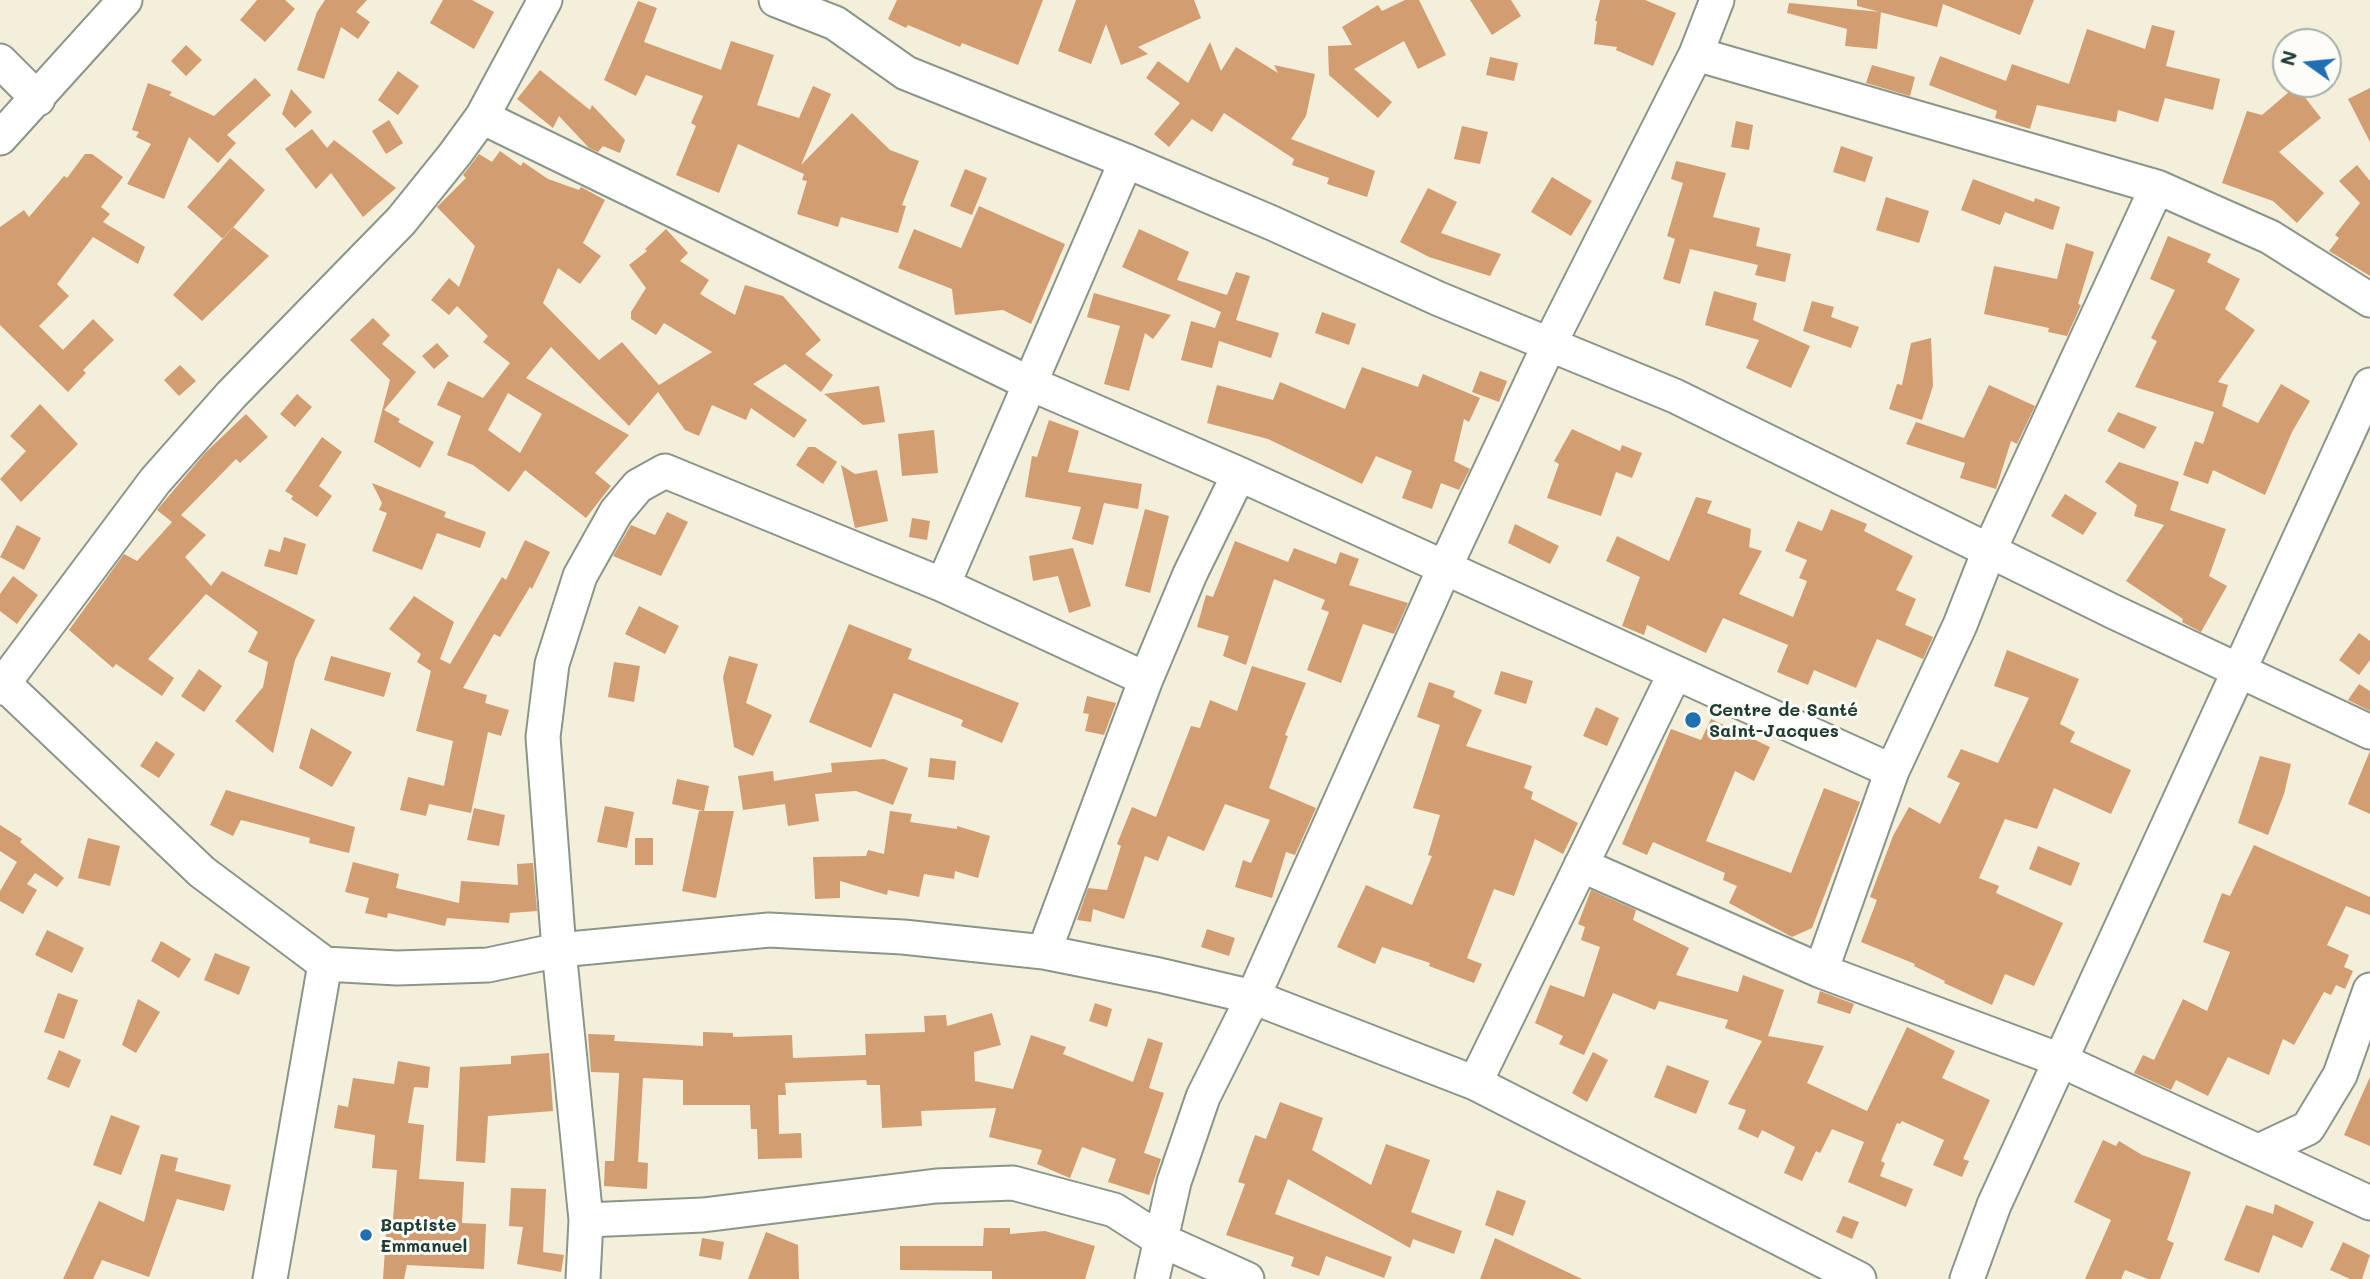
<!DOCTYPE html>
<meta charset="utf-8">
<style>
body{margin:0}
#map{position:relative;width:2370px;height:1279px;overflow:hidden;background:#f3efdb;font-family:Mali,sans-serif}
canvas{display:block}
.north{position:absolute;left:2272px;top:28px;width:70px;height:70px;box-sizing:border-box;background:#fdfcf7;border:2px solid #a4b0a9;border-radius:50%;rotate:285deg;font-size:19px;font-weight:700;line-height:28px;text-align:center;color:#1f3d34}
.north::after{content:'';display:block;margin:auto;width:24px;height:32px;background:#1f6fb2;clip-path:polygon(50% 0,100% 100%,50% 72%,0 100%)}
</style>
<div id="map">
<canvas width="2370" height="1279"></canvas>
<div class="north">N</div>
</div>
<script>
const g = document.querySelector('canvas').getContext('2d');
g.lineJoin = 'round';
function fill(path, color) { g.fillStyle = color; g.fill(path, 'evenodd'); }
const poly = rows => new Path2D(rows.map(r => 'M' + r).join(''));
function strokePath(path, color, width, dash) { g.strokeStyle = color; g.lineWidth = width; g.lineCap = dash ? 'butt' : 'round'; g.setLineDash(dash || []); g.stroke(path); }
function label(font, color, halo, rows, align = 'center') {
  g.font = font + ' Mali,sans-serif'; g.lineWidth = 6; g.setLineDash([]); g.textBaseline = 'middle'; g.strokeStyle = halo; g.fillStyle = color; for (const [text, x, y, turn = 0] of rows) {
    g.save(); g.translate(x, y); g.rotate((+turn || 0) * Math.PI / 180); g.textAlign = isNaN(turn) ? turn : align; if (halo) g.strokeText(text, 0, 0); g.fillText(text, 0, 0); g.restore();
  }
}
fill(poly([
 [257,0,285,0,295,9,265,42,240,20],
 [325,0,367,0,356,12,370,22,358,39,341,27,324,79,297,70,317,12],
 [443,0,472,0,494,12,474,49,430,23],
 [897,0,1043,0,1018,65,962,43,960,47,908,25,906,28,888,19],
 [1076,0,1194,0,1201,18,1138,47,1148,54,1121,65,1106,24,1091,64,1058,51],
 [1405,0,1419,0,1446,55,1418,69,1404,41,1354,69,1392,102,1378,118,1329,75,1328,46,1352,45,1342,27,1378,5,1382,11],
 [1470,0,1511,0,1521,16,1492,35],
 [1600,0,1645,0,1676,13,1653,66,1616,50,1617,47,1594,44,1597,21,1595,21],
 [1857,0,2034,0,2020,35,1943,4,1937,27,1857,6],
 [638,1,657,8,644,42,721,70,731,41,774,55,757,105,799,118,813,86,831,94,801,165,852,113,890,150,919,161,902,205,906,206,898,233,841,217,838,227,797,214,807,181,802,180,804,174,738,144,719,193,676,175,696,126,691,123,703,96,646,75,636,96,604,80],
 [1789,3,1881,12,1877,49,1845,46,1847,29,1787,13],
 [2152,25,2175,31,2166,66,2220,79,2213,110,2165,98,2158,122,2118,110,2116,122,2037,105,2030,129,1995,118,1997,111,1929,85,1940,56,2006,81,2012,64,2069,84,2087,29,2145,49],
 [1210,42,1221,71,1236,47,1278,73,1274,65,1315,74,1306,116,1291,139,1375,171,1367,197,1327,184,1329,178,1292,165,1294,159,1224,113,1212,132,1192,119,1169,147,1154,134,1180,103,1146,78,1158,61,1188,83],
 [186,45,202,60,186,76,171,61],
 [1490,57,1518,63,1514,81,1486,75],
 [1872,65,1915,77,1910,96,1866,83],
 [540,70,590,110,592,105,625,140,620,153,603,146,598,152,589,148,559,116,553,128,517,99],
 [398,71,419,86,398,115,378,100],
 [255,78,271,95,227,135,236,143,218,163,189,137,164,199,127,184,151,144,136,137,139,132,132,130,148,83,172,92,169,95,214,116],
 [2296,86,2321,118,2279,152,2324,193,2297,223,2273,201,2222,183,2247,111,2262,115],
 [2370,88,2370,142,2348,99],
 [291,89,312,112,295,128,282,114],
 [389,120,403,143,386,154,372,131],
 [1736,121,1753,125,1749,150,1731,147],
 [1462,126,1488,132,1480,164,1454,159],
 [312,129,327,148,334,140,396,188,363,217,331,173,316,189,285,149],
 [1841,146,1873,157,1865,182,1833,172],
 [500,151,521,166,523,162,548,179,579,190,581,187,605,200,583,243,601,256,580,284,558,268,543,303,599,360,622,342,659,385,712,352,664,323,656,335,631,319,631,312,646,288,629,265,647,251,645,249,666,229,688,253,680,261,709,280,700,294,735,315,745,285,783,296,821,340,805,354,833,375,821,392,785,364,753,384,807,420,794,438,751,408,746,420,712,405,699,436,685,430,658,392,629,426,551,347,526,378,629,435,595,473,611,486,586,518,525,470,509,492,473,465,447,455,461,416,437,405,448,381,483,398,510,363,483,342,488,336,457,306,449,315,431,300,449,278,459,287,475,246,437,207,466,178,463,175,479,154,492,162],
 [508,393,542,414,520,453,488,430],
 [85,154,92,154,123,177,101,207,110,214,103,222,145,247,138,264,93,237,57,284,69,296,39,326,63,350,93,319,114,340,83,370,86,373,68,392,0,325,0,227,24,210,29,217,64,176,67,178],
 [230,158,265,190,223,239,187,207],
 [1676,161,1726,173,1713,217,1760,228,1756,246,1791,254,1785,282,1755,275,1758,265,1690,249,1680,284,1663,279,1675,239,1667,236,1683,183,1671,179],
 [2357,165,2370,181,2370,276,2329,251,2339,238,2335,235,2360,203,2339,181],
 [965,169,987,178,972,215,950,206],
 [1552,177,1592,201,1571,236,1531,212],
 [1973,179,2034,202,2035,198,2060,207,2053,230,2005,212,2000,225,1961,210],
 [1428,188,1457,202,1441,233,1501,254,1490,276,1429,257,1400,242],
 [1886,197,1929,211,1919,243,1876,230],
 [979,206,1065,244,1031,324,1003,310,955,315,952,289,898,268,914,229,961,248],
 [233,227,269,256,202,321,173,295],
 [1139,229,1189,252,1177,280,1227,295,1236,272,1250,276,1236,320,1279,333,1271,358,1219,341,1212,368,1181,360,1191,321,1215,328,1221,312,1122,267],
 [2168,236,2211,254,2207,262,2240,279,2225,309,2255,330,2218,382,2228,385,2222,406,2258,423,2281,384,2310,401,2292,432,2265,495,2213,470,2208,484,2183,475,2195,441,2203,444,2214,412,2135,387,2157,341,2151,338,2175,290,2150,279],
 [2066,243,2094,252,2078,304,2081,305,2067,336,2048,332,2049,328,1984,314,1994,266,2057,279],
 [1714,291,1757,303,1753,320,1810,346,1791,388,1746,368,1759,340,1705,325],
 [1094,293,1171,315,1153,339,1145,333,1129,391,1104,384,1120,326,1087,317],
 [1812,301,1834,307,1831,317,1859,327,1851,348,1803,331],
 [1322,312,1356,324,1349,345,1315,333],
 [373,318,390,335,382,344,416,372,384,410,400,419,398,422,434,442,420,468,374,442,390,380,350,340],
 [1931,338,1933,386,1922,420,1889,409,1897,384,1902,385,1911,343],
 [437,343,449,356,434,369,422,356],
 [180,365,196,381,179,396,164,380],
 [1362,367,1418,387,1423,374,1480,398,1469,422,1464,419,1454,461,1470,469,1459,490,1441,483,1432,509,1402,498,1412,471,1376,456,1362,484,1268,439,1207,423,1217,385,1273,400,1280,382,1345,409],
 [1480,371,1507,381,1499,402,1472,392],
 [1989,385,2035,406,2017,444,2011,441,1996,489,1960,478,1965,463,1906,444,1916,422,1964,438],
 [879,386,885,422,863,425,824,394],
 [297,394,312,407,295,427,280,414],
 [40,404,78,444,21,502,0,479,26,451,10,436],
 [2118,412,2157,427,2144,449,2107,431],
 [246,414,268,437,240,463,236,459,181,515,206,535,185,557,211,586,222,571,315,620,295,660,273,753,235,721,263,687,268,662,248,652,258,632,206,594,148,659,174,678,162,696,116,664,113,668,69,630,124,554,137,561,172,522,157,510,205,453],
 [1049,420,1079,431,1068,472,1142,484,1138,509,1104,503,1093,545,1072,539,1081,507,1025,497,1032,456,1037,457],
 [1572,429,1620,451,1622,445,1642,453,1632,478,1616,472,1601,516,1547,498,1559,464,1554,461],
 [934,430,938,473,902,476,898,434],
 [322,437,342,452,319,486,332,496,317,517,291,499,293,496,285,491],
 [808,447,815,447,837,462,823,484,796,465],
 [2119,462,2179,482,2170,510,2226,529,2209,576,2227,586,2201,632,2182,622,2183,619,2126,581,2164,525,2134,516,2137,505,2105,482],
 [841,465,855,474,877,470,888,521,855,528],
 [372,483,446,512,444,517,486,532,480,548,437,533,422,570,372,551,387,513,379,510,382,503],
 [2065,494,2097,513,2083,535,2051,516],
 [1696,497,1712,501,1707,513,1751,529,1749,547,1762,551,1739,594,1793,617,1807,581,1799,578,1807,560,1785,551,1798,521,1822,531,1831,509,1867,524,1864,531,1913,556,1896,590,1916,599,1905,625,1933,637,1923,659,1877,639,1856,688,1814,670,1808,685,1777,672,1788,645,1723,618,1706,653,1647,625,1644,635,1622,626,1640,577,1606,561,1617,536,1669,561],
 [1145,509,1169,516,1150,593,1125,586],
 [667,512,688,522,661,576,613,556,631,525,655,535],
 [912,518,930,521,927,540,909,537],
 [1515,524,1559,546,1550,564,1508,543],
 [17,525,41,538,24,570,0,557],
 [284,537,306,544,297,575,264,566,269,549,280,552],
 [525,540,550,552,532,589,530,587,500,637,494,634,463,688,487,695,485,703,509,710,501,736,488,732,471,813,429,804,426,816,400,810,408,777,444,786,453,741,416,731,431,671,417,662,421,654,389,629,414,596,454,622,440,659,450,664,502,577,506,580],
 [1235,541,1288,562,1294,548,1336,564,1340,552,1359,559,1349,585,1408,603,1394,634,1363,624,1341,683,1307,670,1329,612,1321,609,1325,600,1274,579,1246,665,1223,656,1229,636,1197,627,1206,595,1213,597],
 [1073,548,1091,606,1069,613,1058,576,1033,581,1029,556],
 [13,576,38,595,17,624,0,611,0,594],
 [639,606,679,626,665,654,625,634],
 [849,624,912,649,908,659,1019,703,1002,743,961,726,963,720,894,693,871,748,809,722],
 [2359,633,2370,641,2370,660,2359,675,2339,660],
 [2007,650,2079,679,2060,724,2075,732,2070,742,2131,770,2111,814,2054,788,2037,829,2005,819,1979,878,1999,886,1996,893,2063,923,2034,986,2005,974,1992,1005,1944,983,1945,981,1914,966,1915,964,1861,942,1877,900,1870,897,1893,836,1909,807,1940,824,1960,783,1947,777,1961,749,1998,763,2029,698,1994,686],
 [331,656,391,673,384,697,324,680],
 [729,656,758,664,746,703,772,715,753,756,734,747,723,677],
 [614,662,640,666,634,702,608,697],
 [1252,666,1306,683,1285,735,1288,736,1269,788,1316,808,1295,855,1286,852,1272,898,1235,887,1243,860,1251,863,1270,820,1225,804,1204,851,1168,836,1158,861,1145,856,1124,919,1093,909,1091,922,1077,920,1088,888,1107,890,1121,846,1117,844,1132,807,1156,817,1191,726,1200,728,1210,700,1237,711],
 [199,669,222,686,204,712,181,696],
 [1501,671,1533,681,1526,704,1494,694],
 [1429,682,1455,691,1453,697,1482,710,1466,746,1532,766,1524,788,1533,792,1531,799,1578,823,1563,854,1535,839,1514,896,1494,889,1467,958,1482,964,1474,983,1429,966,1430,963,1382,947,1375,964,1337,947,1366,885,1412,905,1432,856,1428,855,1440,815,1413,808,1440,725,1417,717],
 [2359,684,2370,691,2370,711,2348,700],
 [1087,696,1116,703,1104,735,1085,731,1089,714,1083,713],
 [1596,707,1619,718,1607,746,1583,736],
 [1711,719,1770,747,1754,781,1735,771,1706,841,1791,873,1824,788,1860,802,1812,928,1792,937,1729,903,1737,886,1723,880,1725,873,1653,842,1647,855,1622,844,1671,729,1701,740],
 [311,728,352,752,332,787,299,768],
 [156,741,175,754,159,778,140,766],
 [2370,751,2370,814,2348,804],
 [2260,756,2291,764,2284,794,2268,835,2238,823],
 [930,758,956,761,954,780,928,777],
 [884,759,908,768,893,805,856,791,815,794,819,821,788,826,785,804,743,810,738,776,773,771,774,781,832,772,831,763],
 [677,779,709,786,704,811,734,811,716,898,682,891,699,811,703,811,672,804],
 [226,790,355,827,349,853,309,843,310,838,241,820,233,836,210,825],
 [605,806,634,812,627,848,597,842],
 [474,808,505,815,499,846,467,840],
 [890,811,912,814,910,822,957,829,957,826,990,836,978,878,955,871,954,879,924,874,919,897,888,890,887,895,840,881,840,898,815,899,813,857,866,856,868,850,884,854],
 [0,825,22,839,20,842,64,878,57,887,35,873,27,884,37,890,23,914,0,901,0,891,17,862,0,851],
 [88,838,120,846,110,886,78,878],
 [635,838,653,838,653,865,635,865],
 [2254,845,2370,897,2370,915,2346,906,2327,945,2349,955,2344,967,2353,971,2345,989,2336,985,2331,995,2324,992,2294,1045,2283,1039,2269,1075,2228,1057,2208,1096,2176,1080,2171,1090,2134,1073,2143,1055,2154,1060,2183,999,2207,1011,2230,952,2203,942,2222,893,2230,896],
 [2038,846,2080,863,2071,886,2029,869],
 [353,862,399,874,396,888,459,903,461,881,518,885,517,864,533,863,537,911,510,913,509,923,447,918,445,926,388,913,387,918,365,913,369,898,345,892],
 [1591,890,1636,910,1633,920,1689,948,1676,975,1738,992,1743,975,1784,990,1768,1036,1824,1046,1807,1083,1867,1111,1907,1027,1955,1051,1942,1078,1990,1100,1963,1159,1969,1161,1962,1177,1933,1165,1944,1140,1902,1121,1900,1124,1897,1123,1881,1161,1885,1163,1880,1176,1913,1189,1906,1207,1848,1182,1864,1142,1832,1129,1820,1153,1816,1151,1802,1181,1784,1173,1795,1147,1762,1130,1758,1138,1738,1129,1746,1110,1728,1104,1762,1041,1725,1028,1728,1020,1659,1001,1655,1010,1613,993,1584,1055,1559,1044,1563,1036,1535,1023,1550,985,1584,997,1600,947,1581,940,1585,927,1578,924],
 [1207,929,1235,938,1229,956,1201,947],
 [47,930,84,948,72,973,35,955],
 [161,941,191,959,179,978,151,961],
 [215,953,250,967,239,995,204,980],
 [1820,991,1854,1004,1850,1014,1817,1003],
 [58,993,78,1000,64,1039,44,1032],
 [138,999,160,1012,136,1053,122,1045],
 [1095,1003,1112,1009,1107,1027,1089,1021],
 [992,1013,1001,1045,974,1052,975,1081,1013,1089,1031,1035,1066,1047,1063,1054,1133,1082,1148,1038,1163,1043,1149,1088,1164,1093,1144,1153,1161,1159,1149,1195,1108,1182,1116,1159,1082,1147,1070,1178,1037,1164,1042,1150,989,1137,996,1108,921,1111,922,1126,882,1128,880,1085,867,1085,866,1080,785,1083,786,1095,778,1095,779,1134,801,1133,802,1158,758,1159,757,1129,751,1129,750,1105,683,1105,683,1080,643,1078,638,1162,648,1163,647,1189,604,1186,605,1161,614,1161,619,1076,619,1073,591,1072,588,1034,615,1035,614,1041,703,1046,703,1032,733,1033,733,1037,792,1035,793,1058,866,1055,865,1034,925,1032,924,1016,946,1015,947,1026],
 [59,1050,81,1060,69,1088,47,1079],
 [1593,1052,1608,1060,1587,1102,1572,1093],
 [549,1053,553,1111,488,1116,485,1163,456,1161,460,1067,511,1064,511,1056],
 [398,1061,430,1067,428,1088,414,1087,408,1123,424,1125,419,1179,464,1182,462,1223,486,1224,484,1269,407,1265,404,1279,383,1279,387,1219,393,1219,397,1170,372,1168,375,1135,334,1128,338,1105,348,1107,353,1078,394,1084],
 [1667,1065,1709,1081,1696,1114,1654,1097],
 [2370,1077,2370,1146,2344,1135],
 [1280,1102,1323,1118,1312,1150,1371,1185,1386,1144,1430,1160,1411,1212,1462,1231,1454,1254,1413,1239,1410,1248,1288,1179,1275,1214,1392,1257,1384,1278,1326,1256,1319,1276,1291,1266,1294,1257,1226,1235,1245,1184,1238,1182,1255,1135,1266,1139],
 [111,1115,140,1126,121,1175,93,1165],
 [2103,1140,2116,1146,2119,1141,2142,1155,2191,1172,2167,1240,2174,1243,2160,1279,2148,1279,2125,1270,2121,1279,2085,1279,2111,1220,2074,1202],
 [161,1154,178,1158,175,1171,231,1185,224,1211,177,1199,149,1277,102,1260,93,1279,63,1279,99,1201,144,1222],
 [511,1188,546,1189,543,1252,564,1255,561,1272,517,1264,523,1227,509,1226],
 [1497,1190,1526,1201,1513,1236,1485,1225],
 [2275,1204,2314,1222,2302,1248,2273,1235,2259,1273,2224,1260,2246,1205,2273,1214],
 [1843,1216,1859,1222,1852,1239,1836,1232],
 [984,1228,1010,1228,1010,1234,1045,1231,1095,1246,1085,1279,992,1279,992,1271,900,1270,900,1246,983,1246],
 [766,1232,798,1245,799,1279,748,1279],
 [702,1238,724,1242,721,1260,699,1256],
 [1495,1238,1582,1279,1480,1279],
 [2343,1242,2370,1255,2362,1279,2350,1279,2330,1270]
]), '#d29d71');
const minor = poly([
 [776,0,835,23,906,73,1126,161,1272,223,1439,299,1675,396,2114,612,2370,732],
 [1696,54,2157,187,2270,237,2370,300],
 [0,61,38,99],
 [482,117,1029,383,1239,474,1892,771],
 [0,138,125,0],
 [943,585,1126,161],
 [0,680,202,872,325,964,397,968,488,965,559,950,769,930,903,937,1044,952,1159,975,1253,997,1475,1083,1859,1279],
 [0,688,155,481,231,395,401,221,455,154,482,117,545,0],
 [1581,865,1821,971,2060,1060,2370,1203],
 [1044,952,1146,679,1190,574,1239,474],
 [1821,971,1892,771,1960,625,1989,551,2157,187],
 [1475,1083,1675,673],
 [2261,1150,2308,1128,2340,1075,2370,990],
 [586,1220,703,1215,936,1186,1013,1183,1114,1210,1161,1240,1247,1279],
 [270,1279,325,964],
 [583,1279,586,1220,559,950,543,737,552,664,580,576,616,512,638,486,665,471,943,585,1146,679],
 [1152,1279,1174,1182,1203,1097,1253,997,1444,569,1549,345,1696,54,1717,0],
 [1967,1279,1994,1205,2370,385]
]);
strokePath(minor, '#899688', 37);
strokePath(minor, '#fff', 33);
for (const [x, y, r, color] of [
 [1693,720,9,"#1f6fb2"],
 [366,1235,7,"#1f6fb2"]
]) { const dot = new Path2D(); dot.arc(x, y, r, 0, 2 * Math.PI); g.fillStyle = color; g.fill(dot); strokePath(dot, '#fdfcf7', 2.5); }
label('bold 18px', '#1f3d34', '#fdfcf7', [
 ["Centre de Santé",1709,710],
 ["Saint-Jacques",1709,731],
 ["Baptiste",380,1225],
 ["Emmanuel",380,1246]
], 'left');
</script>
